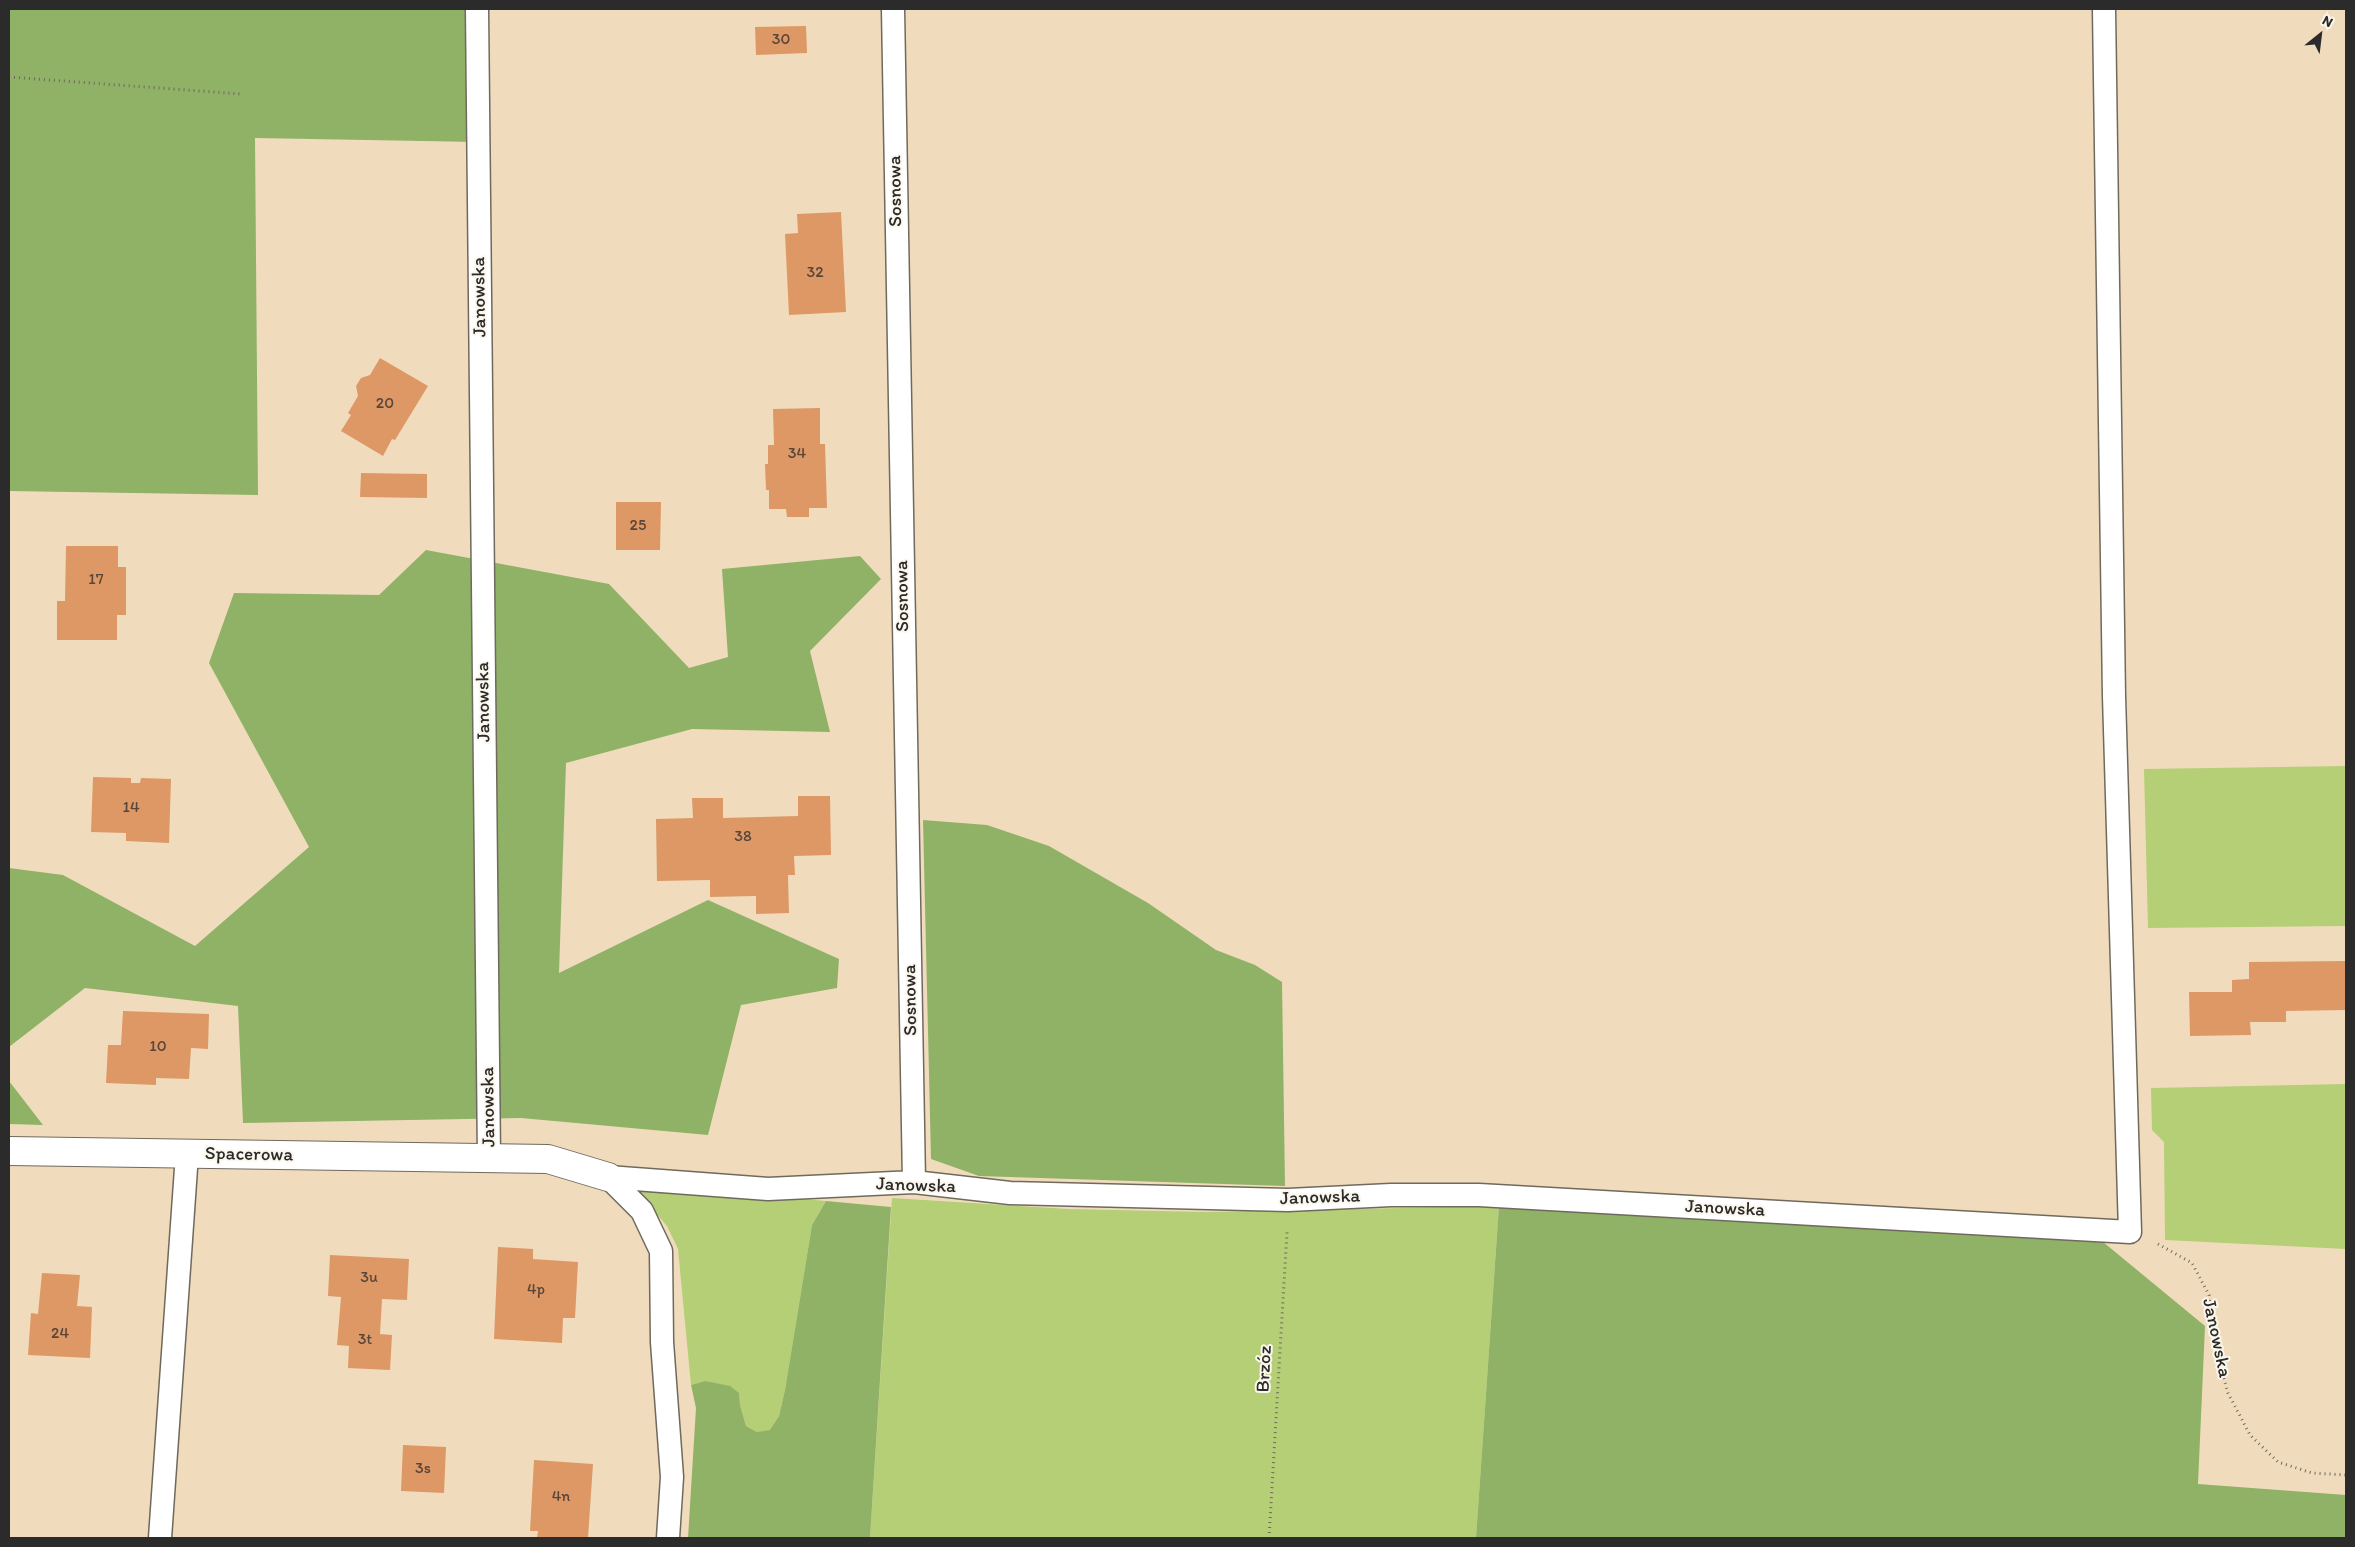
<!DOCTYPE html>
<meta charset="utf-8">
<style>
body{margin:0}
#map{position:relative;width:2355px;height:1547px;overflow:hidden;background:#f0dcbc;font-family:Itim,sans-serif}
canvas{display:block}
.frame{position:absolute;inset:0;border:10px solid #2b2b2b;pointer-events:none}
.north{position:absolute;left:2295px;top:10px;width:50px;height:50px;-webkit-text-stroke:4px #fbf7ec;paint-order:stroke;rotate:29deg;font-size:14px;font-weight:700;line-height:20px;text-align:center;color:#2b2b2b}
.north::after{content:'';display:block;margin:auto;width:18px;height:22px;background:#2b2b2b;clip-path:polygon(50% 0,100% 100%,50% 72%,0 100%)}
</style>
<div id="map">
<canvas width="2355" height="1547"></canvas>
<div class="frame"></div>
<div class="north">N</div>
</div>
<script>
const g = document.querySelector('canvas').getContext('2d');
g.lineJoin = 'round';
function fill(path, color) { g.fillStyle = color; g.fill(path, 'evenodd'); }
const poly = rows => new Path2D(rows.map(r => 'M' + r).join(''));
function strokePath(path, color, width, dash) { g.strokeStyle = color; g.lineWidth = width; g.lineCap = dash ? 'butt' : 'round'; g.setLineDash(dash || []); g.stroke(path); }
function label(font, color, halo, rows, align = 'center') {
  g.font = font + ' Itim,sans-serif'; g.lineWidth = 4; g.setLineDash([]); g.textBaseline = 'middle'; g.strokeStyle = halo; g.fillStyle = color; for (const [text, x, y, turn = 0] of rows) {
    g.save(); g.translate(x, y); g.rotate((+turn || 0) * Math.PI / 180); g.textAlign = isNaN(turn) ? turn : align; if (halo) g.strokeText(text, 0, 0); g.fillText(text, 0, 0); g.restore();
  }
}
fill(poly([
 [2346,766,2346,926,2148,928,2144,769],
 [2346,1084,2346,1249,2165,1240,2164,1142,2152,1130,2151,1088],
 [631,1184,826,1201,812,1225,785,1390,779,1416,770,1431,757,1432,746,1426,740,1405,739,1393,705,1381,691,1385,678,1249,667,1226],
 [892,1198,1068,1209,1205,1212,1499,1206,1476,1538,870,1538]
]), '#b4cf75');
fill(poly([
 [9,9,477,9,478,142,255,138,258,495,9,491],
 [426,550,609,584,689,668,728,657,722,569,860,556,881,579,810,651,830,732,692,729,566,763,559,973,708,900,839,959,837,988,741,1005,708,1135,521,1118,243,1123,238,1006,85,988,9,1047,9,868,63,875,195,946,309,847,209,663,234,593,379,595],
 [923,820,987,825,1049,846,1148,903,1216,950,1255,965,1282,982,1285,1186,979,1176,931,1159],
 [9,1081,43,1125,9,1124],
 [826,1201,891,1207,870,1538,688,1538,696,1408,691,1385,705,1381,730,1386,739,1393,740,1405,746,1426,757,1432,770,1430,779,1416,785,1390,812,1225],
 [1499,1206,2097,1237,2205,1326,2198,1484,2346,1495,2346,1538,1476,1538]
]), '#8fb266');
fill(poly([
 [806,26,807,53,756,55,755,27],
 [841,212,846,312,789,315,785,234,798,233,797,214],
 [380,358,428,386,395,440,392,439,383,456,341,431,351,415,348,413,358,396,356,386,361,378,370,375],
 [820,408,820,444,825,444,827,508,809,508,809,517,787,517,786,509,769,509,769,490,766,490,765,464,768,464,768,445,774,445,773,409],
 [361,473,427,474,427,498,360,497],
 [616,502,661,502,660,550,616,550],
 [66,546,118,546,118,567,126,567,126,615,117,615,117,640,57,640,57,601,65,601],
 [93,777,131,778,131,783,140,783,141,778,171,779,169,843,126,841,126,833,91,832],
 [798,796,830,796,831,855,794,856,795,875,788,875,789,913,756,914,756,896,710,897,710,880,657,881,656,819,693,818,692,798,723,798,723,818,798,816],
 [2346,961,2346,1010,2286,1011,2286,1022,2250,1022,2251,1035,2190,1036,2189,992,2232,992,2232,980,2249,979,2249,962],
 [123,1011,209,1014,208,1049,191,1048,189,1079,156,1078,156,1085,106,1083,108,1045,121,1045],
 [498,1247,533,1249,533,1259,578,1262,575,1318,563,1318,562,1343,494,1339],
 [330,1255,409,1259,407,1300,382,1299,380,1334,392,1335,390,1370,348,1368,349,1346,337,1345,341,1297,328,1296],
 [42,1273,80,1275,77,1306,92,1307,90,1358,28,1355,31,1313,38,1314],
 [403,1445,446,1447,444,1493,401,1491],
 [534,1460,593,1464,588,1538,537,1538,538,1531,530,1531]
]), '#dd9865');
const lane = poly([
 [477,9,489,1158],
 [893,9,914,1182],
 [608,1177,768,1189,914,1182,1010,1193,1288,1200,1391,1195,1479,1195,2130,1232,2114,696,2104,9],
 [608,1177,642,1211,661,1251,662,1342,672,1477,668,1538],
 [160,1538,187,1154]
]);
const street = poly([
 [9,1151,548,1159,608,1177]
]);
strokePath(lane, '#70695e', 25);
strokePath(street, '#70695e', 30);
strokePath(poly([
 [9,77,241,94],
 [2158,1244,2192,1263,2209,1295,2214,1344,2228,1393,2250,1435,2278,1462,2312,1473,2346,1475],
 [1269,1538,1287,1232]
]), '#70695e', 3, [1, 4]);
strokePath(lane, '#fff', 22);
strokePath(street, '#fff', 28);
label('16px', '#58463a', null, [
 ["30",781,40],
 ["32",815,273],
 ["20",385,404],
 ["34",797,454],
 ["25",638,526],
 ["17",96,580],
 ["14",131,808],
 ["38",743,837],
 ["10",158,1047],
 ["3u",369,1278],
 ["4p",536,1290],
 ["24",60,1334],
 ["3t",365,1340],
 ["3s",423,1469],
 ["4n",561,1497]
]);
label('19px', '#2b2b2b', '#fbf7ec', [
 ["Sosnowa",896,191,-91],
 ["Janowska",480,297,-91],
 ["Sosnowa",903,596,-91],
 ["Janowska",484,702,-91],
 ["Sosnowa",911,1000,-91],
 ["Janowska",489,1107,-91],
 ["Spacerowa",249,1155,1],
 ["Janowska",916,1186,2],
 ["Janowska",1320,1198,-2],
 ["Janowska",1725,1209,3],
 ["Janowska",2216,1338,78],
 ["Brzóz",1265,1369,-87]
]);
</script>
